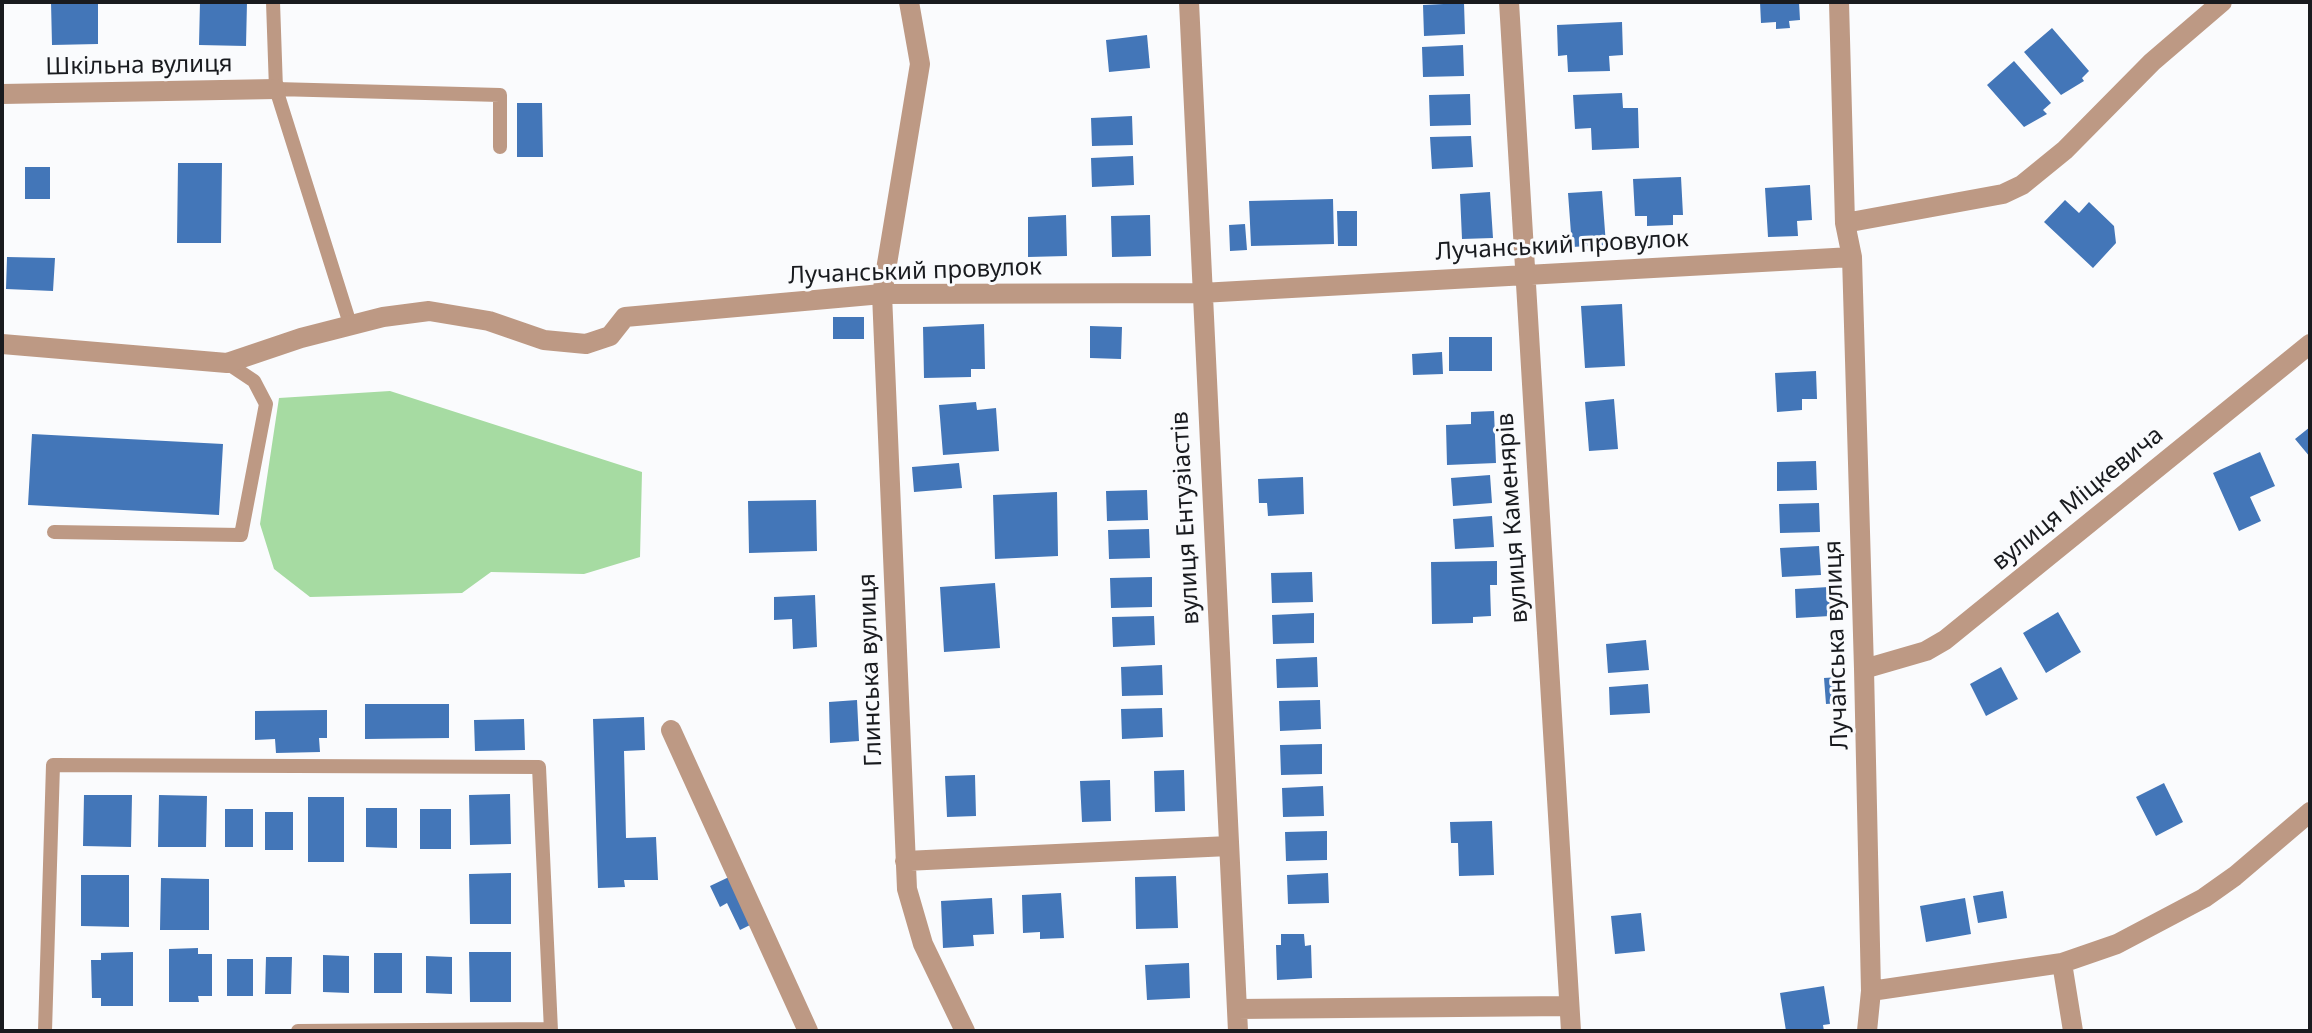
<!DOCTYPE html>
<meta charset="utf-8">
<style>
body{margin:0}
#map{position:relative;width:2312px;height:1033px;overflow:hidden;background:#fafbfd;font-family:"Noto Sans",sans-serif}
canvas{display:block}
.frame{position:absolute;inset:0;border:4px solid #191b1f;pointer-events:none}
</style>
<div id="map">
<canvas width="2312" height="1033"></canvas>
<div class="frame"></div>
</div>
<script>
const g = document.querySelector('canvas').getContext('2d');
g.lineJoin = 'round';
function fill(path, color) { g.fillStyle = color; g.fill(path, 'evenodd'); }
const poly = rows => new Path2D(rows.map(r => 'M' + r).join(''));
function strokePath(path, color, width, dash) { g.strokeStyle = color; g.lineWidth = width; g.lineCap = dash ? 'butt' : 'round'; g.setLineDash(dash || []); g.stroke(path); }
function label(font, color, halo, rows, align = 'center') {
  g.font = font + ' "Noto Sans",sans-serif'; g.lineWidth = 6; g.setLineDash([]); g.textBaseline = 'middle'; g.strokeStyle = halo; g.fillStyle = color; for (const [text, x, y, turn = 0] of rows) {
    g.save(); g.translate(x, y); g.rotate((+turn || 0) * Math.PI / 180); g.textAlign = isNaN(turn) ? turn : align; if (halo) g.strokeText(text, 0, 0); g.fillText(text, 0, 0); g.restore();
  }
}
fill(poly([
 [390,391,642,472,640,557,584,574,491,572,462,593,310,597,274,569,260,524,279,398]
]), '#a6dba2');
fill(poly([
 [51,2,98,2,98,44,52,45],
 [200,2,247,2,246,46,199,45],
 [1760,2,1799,2,1800,20,1789,21,1790,28,1776,29,1776,22,1761,23],
 [1464,3,1465,34,1424,36,1423,5],
 [1622,22,1623,55,1609,56,1610,71,1568,72,1567,55,1558,56,1557,25],
 [2052,28,2089,71,2082,78,2084,81,2061,95,2024,52],
 [1147,35,1150,68,1109,72,1106,40],
 [1463,45,1464,76,1423,77,1422,47],
 [2014,61,2051,103,2043,110,2047,114,2024,127,1987,85],
 [1622,93,1623,108,1638,108,1639,148,1592,150,1591,128,1575,129,1573,95],
 [1470,94,1471,125,1430,126,1429,95],
 [517,103,542,103,543,157,517,157],
 [1132,116,1133,145,1092,146,1091,118],
 [1471,136,1473,167,1432,169,1430,137],
 [1133,156,1134,185,1092,187,1091,158],
 [178,163,222,163,221,243,177,243],
 [25,167,50,167,50,199,25,199],
 [1681,177,1683,215,1673,215,1673,225,1647,226,1647,216,1635,216,1633,179],
 [1810,185,1812,220,1797,221,1798,236,1768,237,1765,188],
 [1602,191,1606,245,1572,247,1568,193],
 [1490,192,1493,238,1462,239,1460,194],
 [1333,199,1334,244,1251,246,1249,201],
 [2065,200,2079,213,2089,202,2114,226,2116,243,2093,268,2044,222],
 [1337,211,1357,211,1357,246,1338,246],
 [1066,215,1067,256,1028,257,1028,217],
 [1150,215,1151,256,1112,257,1111,216],
 [1245,224,1247,250,1230,251,1229,225],
 [7,257,55,258,53,291,6,289],
 [1622,304,1625,366,1585,368,1581,306],
 [833,317,864,317,864,339,833,339],
 [984,324,985,369,971,369,971,377,924,378,923,327],
 [1090,326,1122,327,1121,359,1090,358],
 [1449,337,1492,337,1492,371,1449,371],
 [1442,352,1443,374,1413,375,1412,354],
 [1816,371,1817,399,1802,399,1802,410,1777,412,1775,373],
 [1614,399,1618,449,1589,451,1585,402],
 [976,402,977,410,996,408,999,451,943,455,939,405],
 [1494,411,1496,463,1447,465,1446,425,1471,424,1471,412],
 [2310,427,2310,457,2295,439],
 [32,434,223,444,219,515,28,505],
 [2260,452,2275,486,2250,497,2261,521,2239,531,2213,473],
 [1816,461,1817,490,1777,491,1777,462],
 [959,463,962,488,914,492,912,467],
 [1490,475,1492,503,1453,506,1451,478],
 [1303,477,1304,514,1268,516,1267,503,1259,503,1258,479],
 [1147,490,1148,520,1107,521,1106,491],
 [1057,492,1058,556,995,559,993,495],
 [816,500,817,551,749,553,748,501],
 [1819,503,1820,532,1780,533,1779,504],
 [1492,516,1494,547,1455,549,1453,519],
 [1149,529,1150,558,1109,559,1108,530],
 [1819,546,1821,575,1782,577,1780,548],
 [1497,561,1497,585,1490,585,1491,616,1473,617,1473,623,1432,624,1431,562],
 [1312,572,1313,602,1272,603,1271,573],
 [1152,577,1152,607,1111,608,1110,578],
 [995,583,1000,648,944,652,940,587],
 [1829,587,1830,616,1796,618,1795,589],
 [815,595,817,647,793,649,792,619,774,620,774,597],
 [2058,612,2081,652,2046,673,2023,633],
 [1314,613,1314,643,1273,644,1272,615],
 [1154,616,1155,645,1113,647,1112,617],
 [1646,640,1649,670,1608,673,1606,644],
 [1317,657,1318,687,1277,688,1276,659],
 [1162,665,1163,695,1122,696,1121,667],
 [2001,667,2018,699,1986,716,1970,684],
 [1839,677,1840,703,1826,704,1824,678],
 [1648,684,1650,713,1610,715,1609,687],
 [857,700,859,741,830,743,829,702],
 [1320,700,1321,729,1280,731,1279,701],
 [365,704,449,704,449,738,365,739],
 [1162,708,1163,737,1122,739,1121,709],
 [327,710,327,738,319,738,320,752,276,753,275,739,255,740,255,711],
 [644,717,645,750,624,751,626,838,656,837,658,880,624,880,625,887,598,888,593,719],
 [524,719,525,750,475,751,474,720],
 [1322,744,1322,774,1281,775,1280,745],
 [1184,770,1185,811,1155,812,1154,771],
 [975,775,976,816,947,817,945,776],
 [1110,780,1111,821,1082,822,1080,781],
 [2164,783,2183,822,2156,836,2136,797],
 [1323,786,1324,816,1283,817,1282,788],
 [510,794,511,844,470,845,469,795],
 [84,795,132,795,131,847,83,846],
 [159,795,207,796,206,847,158,847],
 [308,797,344,797,344,862,308,862],
 [366,808,397,808,397,848,366,847],
 [225,809,253,809,253,847,225,847],
 [420,809,451,809,451,849,420,849],
 [265,812,293,812,293,850,265,850],
 [1492,821,1494,875,1459,876,1458,843,1451,843,1450,822],
 [1327,831,1327,860,1286,861,1285,832],
 [511,873,511,924,470,924,469,874],
 [1328,873,1329,903,1288,904,1287,875],
 [81,875,129,875,129,927,81,926],
 [1176,876,1178,928,1136,929,1135,877],
 [729,877,750,925,740,930,727,903,720,907,710,886],
 [161,878,209,879,209,930,160,930],
 [2003,891,2007,918,1978,923,1973,896],
 [1061,893,1064,938,1040,939,1040,932,1023,933,1022,895],
 [992,898,994,934,973,935,974,946,943,948,941,901],
 [1965,898,1971,934,1926,942,1920,906],
 [1641,913,1645,951,1615,954,1611,916],
 [1281,934,1304,934,1305,946,1311,945,1312,978,1277,980,1276,945,1281,945],
 [198,948,198,954,212,954,212,996,198,996,199,1002,169,1002,169,949],
 [133,952,133,1006,101,1006,101,998,92,998,91,960,101,960,101,953],
 [469,952,511,952,511,1002,470,1002],
 [374,953,402,953,402,993,374,993],
 [323,955,349,956,349,993,323,992],
 [426,956,452,957,452,994,426,993],
 [266,957,292,957,291,994,265,994],
 [227,959,253,959,253,996,227,996],
 [1189,963,1190,998,1147,1000,1145,965],
 [1824,986,1830,1024,1823,1025,1824,1031,1786,1031,1780,993]
]), '#4376b8');
strokePath(poly([
 [273,2,276,89,351,327],
 [276,89,500,95,500,147],
 [54,532,241,535,266,404,254,381,227,363],
 [45,1031,53,765,539,767,551,1031],
 [298,1031,551,1029]
]), '#bd9984', 14);
strokePath(poly([
 [909,2,920,64,882,294,907,889,923,944,965,1031],
 [1189,2,1238,1031],
 [1509,2,1571,1031],
 [1839,2,1845,223,1852,257,1864,669,1871,991,1867,1031],
 [2,94,276,89],
 [1845,223,2003,194,2022,185,2065,150,2152,62,2222,2],
 [2,344,227,363,301,338,383,317,429,311,489,321,544,340,586,344,610,336,625,317,882,294,1201,293,1852,257],
 [1864,669,1926,651,1945,640,2310,344],
 [671,730,808,1031],
 [905,861,1229,846],
 [2062,963,2073,1031],
 [1871,991,2062,963,2117,944,2204,898,2235,876,2310,812],
 [1237,1009,1569,1006]
]), '#bd9984', 20);
label('24px', '#191b1f', '#fafbfd', [
 ["Шкільна вулиця",139,66,-1],
 ["Лучанський провулок",1562,246,-3],
 ["Лучанський провулок",915,272,-2],
 ["вулиця Міцкевича",2078,499,-39],
 ["вулиця Ентузіастів",1186,518,-93],
 ["вулиця Каменярів",1513,518,-94],
 ["Лучанська вулиця",1837,645,-92],
 ["Глинська вулиця",871,670,-92]
]);
</script>
